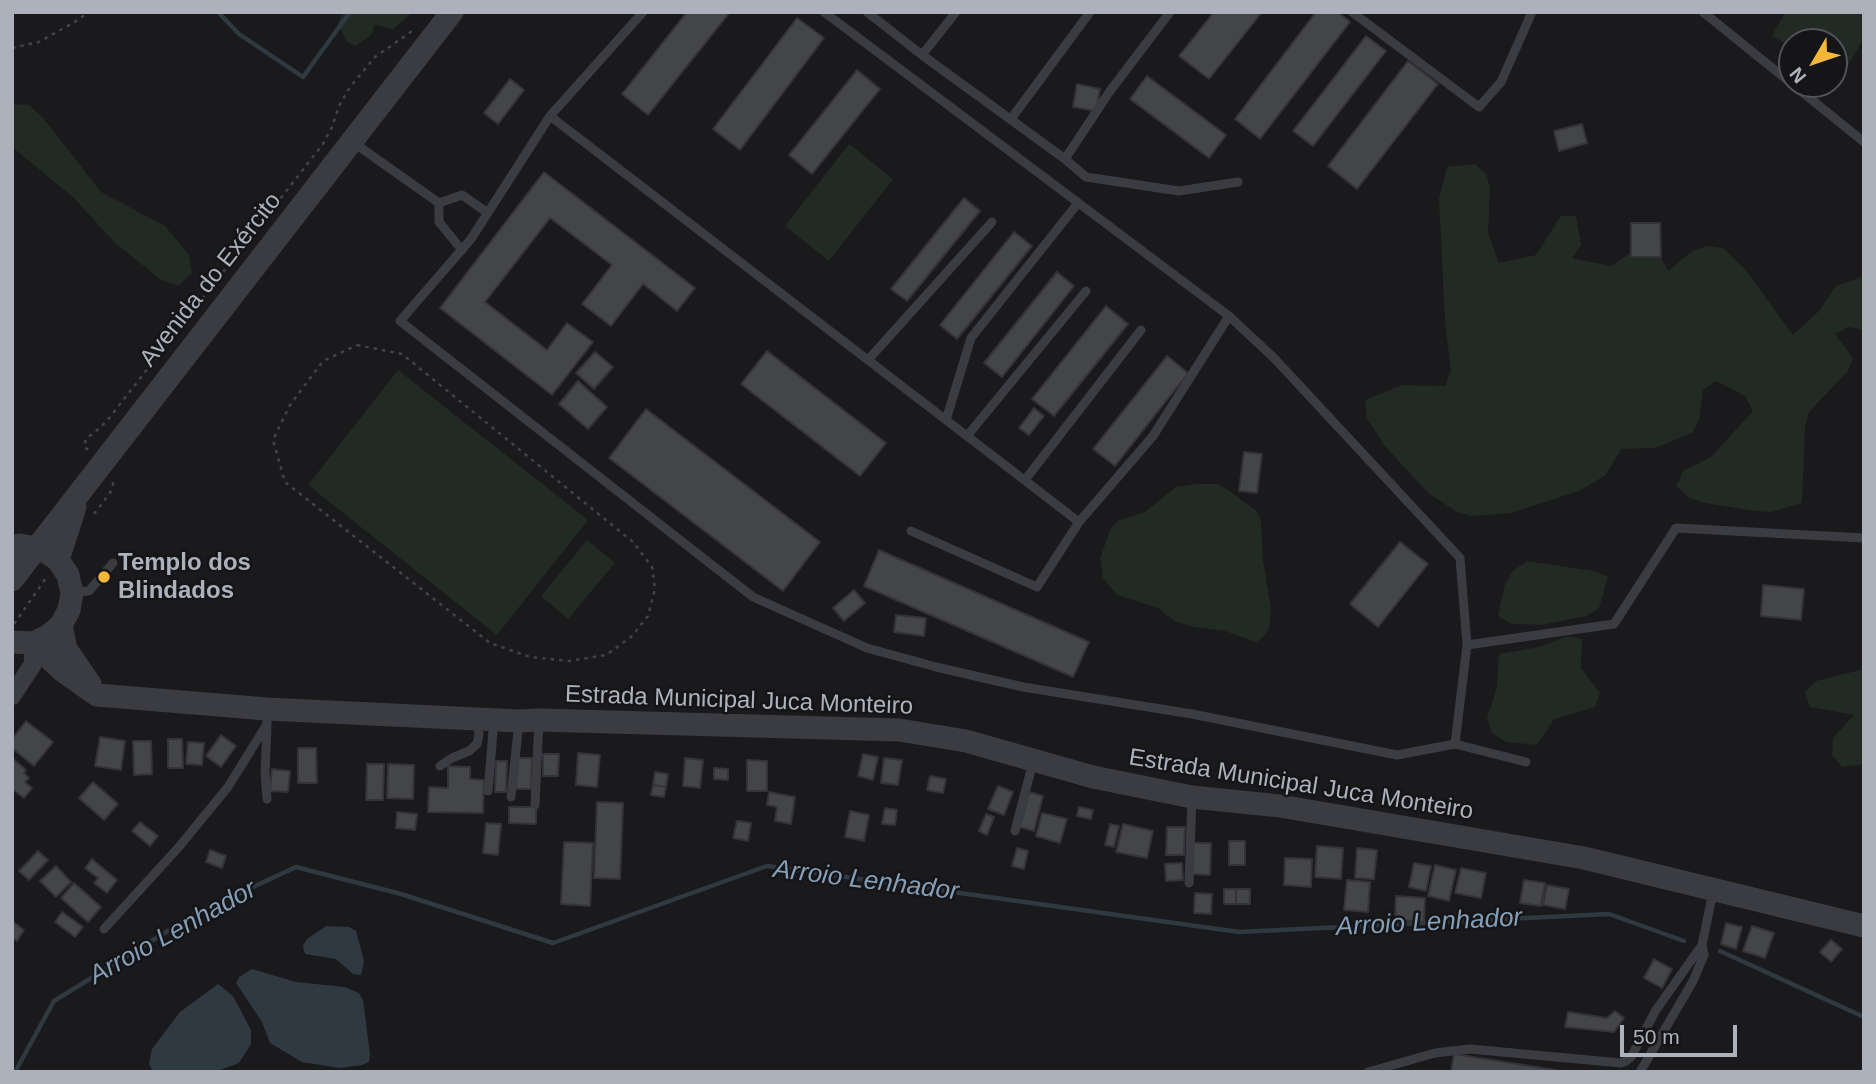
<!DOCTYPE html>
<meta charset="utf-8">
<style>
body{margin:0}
#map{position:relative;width:1876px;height:1084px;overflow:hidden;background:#1a1a1c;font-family:Helvetica,sans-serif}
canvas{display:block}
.frame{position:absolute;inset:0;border:14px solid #acb1bc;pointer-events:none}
.north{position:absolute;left:1778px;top:28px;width:70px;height:70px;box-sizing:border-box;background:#151517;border:2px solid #515359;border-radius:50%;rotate:231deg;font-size:19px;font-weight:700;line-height:28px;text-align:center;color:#acb1bc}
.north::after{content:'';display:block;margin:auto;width:24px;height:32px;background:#f4b73a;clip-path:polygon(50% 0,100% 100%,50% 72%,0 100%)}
.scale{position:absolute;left:1620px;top:1025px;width:117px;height:32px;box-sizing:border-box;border:4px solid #acb1bc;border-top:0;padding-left:9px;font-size:21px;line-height:24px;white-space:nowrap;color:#acb1bc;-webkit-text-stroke:5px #151517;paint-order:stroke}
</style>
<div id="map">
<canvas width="1876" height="1084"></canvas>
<div class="frame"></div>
<div class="north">N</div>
<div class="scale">50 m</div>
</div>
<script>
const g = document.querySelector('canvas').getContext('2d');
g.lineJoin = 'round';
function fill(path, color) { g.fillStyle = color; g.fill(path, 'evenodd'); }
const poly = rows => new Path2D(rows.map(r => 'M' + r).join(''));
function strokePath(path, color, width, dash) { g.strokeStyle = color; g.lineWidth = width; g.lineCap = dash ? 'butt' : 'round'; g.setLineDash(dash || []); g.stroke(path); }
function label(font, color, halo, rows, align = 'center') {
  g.font = font + ' Helvetica,sans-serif'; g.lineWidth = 5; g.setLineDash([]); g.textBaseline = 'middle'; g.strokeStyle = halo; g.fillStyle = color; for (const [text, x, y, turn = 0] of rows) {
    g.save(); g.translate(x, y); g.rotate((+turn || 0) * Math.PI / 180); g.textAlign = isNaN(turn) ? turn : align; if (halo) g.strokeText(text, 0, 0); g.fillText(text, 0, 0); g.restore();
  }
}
fill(poly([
 [342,12,413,12,393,29,374,25,372,34,356,46,347,42,338,24],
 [1785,12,1864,12,1864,37,1843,75,1834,70,1834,42,1792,42,1792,47,1772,36],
 [12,104,29,105,44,119,101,192,165,226,189,255,192,273,178,286,160,279,114,242,74,198,12,147],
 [849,144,893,179,829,261,785,226],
 [1475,164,1486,174,1490,188,1488,233,1499,263,1536,255,1561,216,1576,216,1581,245,1572,258,1611,266,1650,240,1659,228,1661,258,1668,271,1692,251,1707,246,1723,248,1745,269,1793,335,1818,312,1836,286,1864,276,1864,330,1849,327,1835,334,1853,358,1848,371,1809,412,1805,427,1802,503,1771,512,1755,511,1705,503,1690,498,1676,486,1683,471,1711,457,1753,411,1745,396,1716,381,1703,390,1699,420,1692,433,1655,448,1621,449,1606,475,1579,491,1511,513,1472,516,1457,512,1428,493,1384,445,1367,418,1365,400,1402,385,1445,386,1451,371,1445,322,1439,199,1447,167],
 [398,370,588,520,497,635,308,485],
 [1196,484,1217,484,1225,488,1257,511,1261,520,1263,560,1271,609,1269,628,1264,636,1256,642,1225,631,1194,627,1174,621,1158,608,1117,595,1103,578,1100,558,1111,528,1118,521,1145,512,1176,487],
 [587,540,615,563,568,619,541,596],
 [1527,561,1594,571,1608,577,1599,608,1586,616,1542,625,1512,624,1498,616,1505,584,1513,571],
 [1568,636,1582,639,1581,668,1600,693,1595,707,1554,719,1537,745,1506,742,1492,733,1487,718,1497,687,1499,654,1539,647],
 [1864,669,1864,764,1842,767,1832,755,1833,738,1854,715,1810,707,1805,692,1816,681]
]), '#212a23');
fill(poly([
 [326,926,349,927,356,931,364,961,361,975,353,974,336,959,305,954,303,946,307,939],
 [252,969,296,982,345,987,359,993,363,1000,370,1054,369,1062,362,1065,340,1068,302,1062,270,1043,262,1022,236,983,239,977],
 [218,984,233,996,251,1030,251,1044,239,1063,215,1072,153,1072,149,1064,152,1049,180,1012]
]), '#2f3941');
strokePath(poly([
 [218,12,239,34,303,77,350,12],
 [1720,951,1864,1017],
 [15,1072,54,1001,197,913,296,867,401,894,553,943,767,866,1239,932,1609,914,1684,941]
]), '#2f3941', 4.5);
const building = poly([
 [687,12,730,12,648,115,622,94,687,12],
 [1214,12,1262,12,1209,79,1179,56,1214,12],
 [1316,12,1338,12,1350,22,1260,139,1235,119,1316,12],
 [797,18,824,38,740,150,713,129,797,18],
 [1366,36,1386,51,1313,146,1293,131,1366,36],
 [1408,61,1438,84,1357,189,1328,166,1408,61],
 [857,70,880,89,812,174,789,155,857,70],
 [1147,76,1226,135,1209,158,1130,99,1147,76],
 [510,79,524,90,498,124,484,113,510,79],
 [1077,84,1100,89,1096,111,1073,107,1077,84],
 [1582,124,1587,143,1559,151,1554,131,1582,124],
 [544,172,695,288,677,311,643,284,611,326,582,304,612,265,550,218,485,302,547,350,567,323,593,342,552,395,440,308,544,172],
 [964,198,980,211,907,301,891,289,964,198],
 [1631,223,1660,223,1661,257,1631,257,1631,223],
 [1014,232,1032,246,957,339,940,325,1014,232],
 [1057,272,1074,286,1002,377,984,363,1057,272],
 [1106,306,1128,324,1054,416,1032,399,1106,306],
 [767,351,886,443,860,476,741,384,767,351],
 [595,352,613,367,594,389,576,373,595,352],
 [1167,356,1188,373,1115,466,1093,449,1167,356],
 [578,381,607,407,588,429,559,404,578,381],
 [1034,408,1044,416,1029,435,1019,428,1034,408],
 [646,409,820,542,783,591,609,458,646,409],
 [1244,452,1262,454,1257,493,1239,491,1244,452],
 [1400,542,1428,564,1378,627,1350,604,1400,542],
 [879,550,1089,642,1073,677,864,586,879,550],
 [1763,585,1804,589,1801,620,1761,616,1763,585],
 [854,590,865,603,844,621,833,608,854,590],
 [896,615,926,618,924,636,894,632,896,615],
 [26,721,53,742,34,766,12,748,12,739,26,721],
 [221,735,236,746,221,767,206,756,221,735],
 [100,737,125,741,121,770,95,766,100,737],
 [168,739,182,739,183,768,168,768,168,739],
 [133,741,151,741,152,774,134,775,133,741],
 [188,742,204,743,202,765,186,764,188,742],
 [298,748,316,748,317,783,298,783,298,748],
 [578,753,600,755,597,787,576,785,578,753],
 [543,754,559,754,558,776,543,776,543,754],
 [863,754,878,757,873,780,858,776,863,754],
 [12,758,26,770,24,773,29,778,25,782,32,788,24,798,12,789,12,758],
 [516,758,532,758,531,789,516,789,516,758],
 [685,758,703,760,700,788,683,786,685,758],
 [884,758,902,760,898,785,881,783,884,758],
 [747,760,767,761,767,791,747,791,747,760],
 [496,761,507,761,506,792,495,792,496,761],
 [367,764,384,764,383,800,366,800,367,764],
 [388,764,414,765,413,799,387,798,388,764],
 [448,766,470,767,470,779,484,780,483,813,428,812,429,787,448,788,448,766],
 [714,768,728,769,728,780,714,779,714,768],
 [272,769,290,771,288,792,270,791,272,769],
 [655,772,668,774,666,787,653,785,655,772],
 [930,776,946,779,943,793,927,790,930,776],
 [93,782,118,804,104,820,79,798,93,782],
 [653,785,666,787,664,797,651,795,653,785],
 [998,786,1013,792,1004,815,988,809,998,786],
 [769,792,795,797,791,824,775,821,777,807,767,805,769,792],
 [1029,792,1043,796,1034,831,1020,827,1029,792],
 [597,802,623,803,620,879,594,878,597,802],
 [509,807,536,807,536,824,509,823,509,807],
 [1079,807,1093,810,1091,819,1077,816,1079,807],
 [885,808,897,810,895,825,882,824,885,808],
 [850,811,869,815,864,841,845,837,850,811],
 [397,812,417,814,415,830,396,828,397,812],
 [1042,813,1067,819,1060,843,1036,836,1042,813],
 [986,814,994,817,987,835,979,831,986,814],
 [737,821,751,823,748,841,733,838,737,821],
 [140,822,158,836,150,846,132,831,140,822],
 [486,823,501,824,498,855,483,853,486,823],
 [1110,824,1119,826,1114,847,1105,845,1110,824],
 [1123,824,1153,831,1147,858,1116,852,1123,824],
 [1167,827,1185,827,1184,855,1166,855,1167,827],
 [1229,841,1245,841,1245,865,1229,865,1229,841],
 [564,842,593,843,590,906,561,904,564,842],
 [1193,843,1211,843,1210,875,1193,874,1193,843],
 [1317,846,1343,848,1341,879,1315,877,1317,846],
 [1017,848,1028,851,1024,869,1012,866,1017,848],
 [1357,848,1377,850,1374,879,1355,878,1357,848],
 [210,850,226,856,222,868,206,862,210,850],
 [38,851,48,860,29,880,19,871,38,851],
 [1285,858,1312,859,1311,887,1284,885,1285,858],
 [92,859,117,880,107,893,94,883,98,878,85,868,92,859],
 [1182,863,1183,880,1166,881,1165,864,1182,863],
 [1414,863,1431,866,1426,891,1409,887,1414,863],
 [1435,865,1456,870,1449,901,1428,896,1435,865],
 [56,866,71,882,56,897,40,881,56,866],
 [1461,868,1486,873,1481,898,1455,893,1461,868],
 [1347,880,1370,882,1368,912,1344,910,1347,880],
 [1524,880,1545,883,1541,906,1520,903,1524,880],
 [74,883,101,907,88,922,61,898,74,883],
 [1547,885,1569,889,1565,909,1543,905,1547,885],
 [1224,889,1236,889,1236,904,1224,904,1224,889],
 [1236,889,1250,889,1250,904,1236,904,1236,889],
 [1195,893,1212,894,1211,914,1194,913,1195,893],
 [1396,896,1425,898,1424,922,1395,920,1396,896],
 [62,912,83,927,75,937,55,922,62,912],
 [12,921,24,930,17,941,12,938,12,921],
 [1726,923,1742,927,1736,949,1721,944,1726,923],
 [1752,926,1774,933,1765,958,1743,951,1752,926],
 [1831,940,1842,949,1831,962,1820,952,1831,940],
 [1654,959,1672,969,1662,988,1644,978,1654,959],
 [1615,1011,1624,1018,1614,1032,1565,1027,1568,1012,1607,1018,1615,1011],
 [1454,1054,1568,1072,1451,1072,1454,1054]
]);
fill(building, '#444549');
strokePath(building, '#343438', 2);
strokePath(poly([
 [12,48,39,42,78,20,88,12],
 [357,345,402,354,633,542,652,567,655,589,648,616,631,637,606,655,569,661,530,657,490,643,285,482,273,440,290,405,323,361,357,345],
 [88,450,84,446,86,439,101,427,110,417,323,144,332,127,339,106,350,87,375,57,412,31],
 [94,514,110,493,114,481],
 [14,624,46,578]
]), '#414348', 2.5, [3.5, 5]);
strokePath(poly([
 [824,12,1229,316,1274,358,1460,558,1467,645,1455,744],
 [867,12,922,55,1065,159,1086,177,1179,191,1238,182],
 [1352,12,1479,107,1501,82,1532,12],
 [1703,12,1864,142],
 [922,55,956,12],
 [550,116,643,12],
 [1011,119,1090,12],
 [354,143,439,203,439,222,462,250],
 [1065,159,1110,91,1170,12],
 [439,203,462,195,488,213],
 [1229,316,1153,436,1079,522,550,116,471,239,400,321,753,597,867,648,936,667,1023,687,1192,714,1397,755,1455,744,1526,762],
 [868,360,992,222],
 [946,420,971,338,1078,203],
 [967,436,1086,291],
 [1025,480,1141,330],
 [911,531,1037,587,1079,522],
 [73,592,89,591,113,563],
 [1467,645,1614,624,1676,528,1864,538],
 [267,728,265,772,267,799],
 [440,766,452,758,469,751,477,744,479,734,477,720],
 [488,791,494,720],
 [511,797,519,722],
 [535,805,539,720],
 [1015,831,1033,762],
 [1189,883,1192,797],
 [104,929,178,848,228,787,267,724,267,709],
 [1368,1072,1435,1053,1470,1049,1621,1063,1626,1061,1631,1057,1656,1010,1702,945],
 [1640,1072,1693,981,1704,955,1702,945,1713,892]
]), '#3b3c41', 9);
strokePath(poly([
 [12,696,33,664,33,643]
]), '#3b3c41', 18);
strokePath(poly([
 [12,547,20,545,37,548,48,553,58,560,68,575,72,593,69,610,61,625,48,636,33,643,12,642],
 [58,560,75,507],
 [12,580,452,12],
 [61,625,66,649,90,684],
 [33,643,63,671,97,695,267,709,519,721,539,720,899,730,966,741,1093,777,1192,797,1280,806,1584,858,1864,926]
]), '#3b3c41', 23);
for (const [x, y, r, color] of [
 [104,577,7,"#f4b73a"]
]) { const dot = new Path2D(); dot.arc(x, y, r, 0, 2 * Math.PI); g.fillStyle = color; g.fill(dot); strokePath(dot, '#151517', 2.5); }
label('24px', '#acb1bc', '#151517', [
 ["Avenida do Exército",211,280,-52],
 ["Estrada Municipal Juca Monteiro",739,701,2],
 ["Estrada Municipal Juca Monteiro",1301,785,9]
]);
label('bold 24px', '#acb1bc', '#151517', [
 ["Templo dos",118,563],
 ["Blindados",118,591]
], 'left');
label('italic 26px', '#839eb6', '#151517', [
 ["Arroio Lenhador",866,881,7],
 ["Arroio Lenhador",1429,923,-3],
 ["Arroio Lenhador",173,933,-29]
]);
</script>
